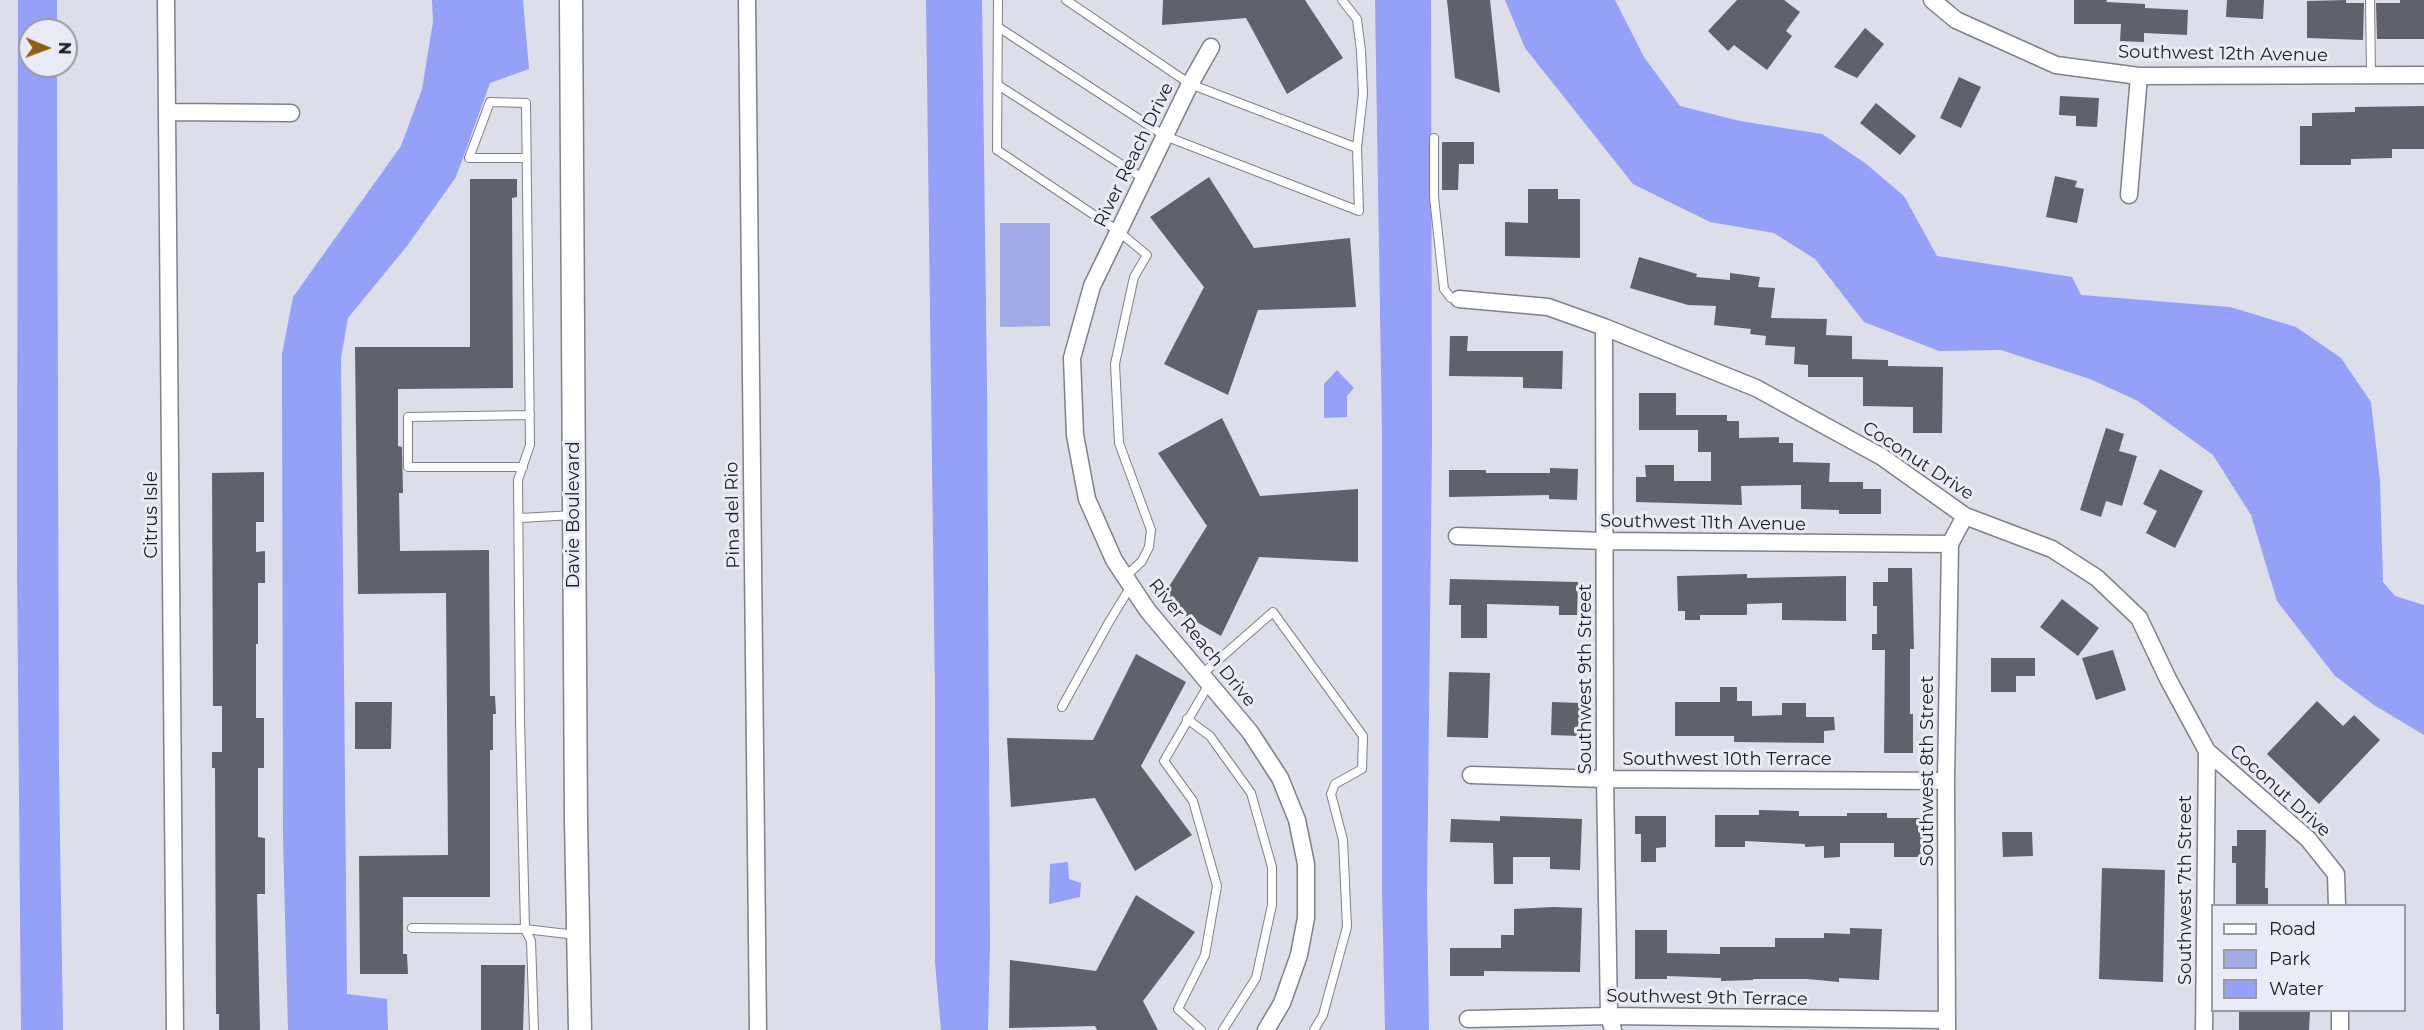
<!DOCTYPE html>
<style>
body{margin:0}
#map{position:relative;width:2424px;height:1030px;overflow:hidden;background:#dcdee9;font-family:Montserrat,sans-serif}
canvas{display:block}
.legend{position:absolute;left:2211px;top:904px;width:195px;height:108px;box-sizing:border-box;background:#e9ebf6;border:2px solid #999aa2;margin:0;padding:8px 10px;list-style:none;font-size:18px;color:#212125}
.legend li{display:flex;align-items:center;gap:12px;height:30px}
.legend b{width:30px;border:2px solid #999aa2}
.north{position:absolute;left:18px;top:18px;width:60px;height:60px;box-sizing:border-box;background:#e9ebf6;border:2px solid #999aa2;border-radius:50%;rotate:91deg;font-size:16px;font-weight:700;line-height:24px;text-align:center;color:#212125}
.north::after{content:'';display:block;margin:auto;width:21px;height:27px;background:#945d15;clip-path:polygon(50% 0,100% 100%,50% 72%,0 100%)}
</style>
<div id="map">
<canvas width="2424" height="1030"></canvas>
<ul class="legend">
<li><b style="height:8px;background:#fff"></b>Road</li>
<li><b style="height:16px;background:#a0aae5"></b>Park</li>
<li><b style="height:16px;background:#95a0f8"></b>Water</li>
</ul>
<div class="north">N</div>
</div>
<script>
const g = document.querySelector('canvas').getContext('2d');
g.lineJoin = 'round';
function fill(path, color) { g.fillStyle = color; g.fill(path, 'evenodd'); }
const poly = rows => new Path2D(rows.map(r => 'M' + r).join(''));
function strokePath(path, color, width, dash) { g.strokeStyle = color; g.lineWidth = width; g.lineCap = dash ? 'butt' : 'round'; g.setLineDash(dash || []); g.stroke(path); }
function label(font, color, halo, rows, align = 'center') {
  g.font = font + ' Montserrat,sans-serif'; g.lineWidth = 6; g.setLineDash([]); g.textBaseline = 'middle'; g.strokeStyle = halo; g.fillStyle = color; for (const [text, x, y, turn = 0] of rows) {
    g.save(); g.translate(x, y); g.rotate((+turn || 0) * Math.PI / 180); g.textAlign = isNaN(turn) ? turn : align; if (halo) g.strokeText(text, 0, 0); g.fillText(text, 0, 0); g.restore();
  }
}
fill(poly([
 [1000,223,1050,223,1050,326,1000,327]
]), '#a0aae5');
fill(poly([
 [18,0,57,0,57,30,30,30,30,66,57,66,59,773,63,1030,21,1030,17,559],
 [432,0,523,0,529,69,490,83,456,177,407,246,348,318,341,358,347,994,387,999,388,1030,288,1030,283,839,282,354,293,297,401,146,422,89,433,22],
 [926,0,982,0,987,385,990,945,988,1030,941,1030,935,963,935,696],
 [1375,0,1431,0,1432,442,1427,896,1429,1030,1385,1030,1382,890,1382,435],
 [1505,0,1615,0,1644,57,1680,106,1740,121,1822,134,1865,163,1904,196,1937,256,2072,277,2081,295,2230,307,2296,327,2341,358,2371,402,2380,481,2383,582,2395,596,2424,605,2424,735,2374,705,2335,676,2277,601,2251,515,2213,455,2138,401,2090,379,2001,350,1939,351,1864,322,1815,259,1774,233,1710,222,1633,184,1525,48],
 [1337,370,1354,388,1347,396,1347,417,1324,418,1324,384],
 [1068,862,1069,879,1081,883,1080,897,1049,904,1050,864]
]), '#95a0f8');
fill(poly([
 [1163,0,1305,0,1343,58,1287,94,1246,18,1162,25],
 [1447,0,1490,0,1500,93,1455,78],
 [1737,0,1784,0,1800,12,1786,31,1792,36,1767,70,1734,45,1728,51,1708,31],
 [2074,0,2107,0,2106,2,2145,4,2145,8,2188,10,2187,35,2144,33,2144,42,2120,41,2121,24,2074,24],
 [2227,0,2264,0,2263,19,2226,17],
 [2346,0,2346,3,2364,3,2363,40,2307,38,2307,1],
 [2400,0,2424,0,2424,39,2377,39,2376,3,2400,3],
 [1865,28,1884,44,1857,78,1834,67],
 [1959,77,1981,87,1961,128,1940,118],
 [2060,96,2099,98,2097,127,2076,126,2076,116,2059,115],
 [1876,103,1916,136,1900,155,1860,123],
 [2424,106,2424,149,2392,149,2392,158,2351,159,2351,165,2300,165,2300,126,2312,126,2312,113,2355,112,2355,107],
 [1442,142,1474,142,1474,164,1459,164,1458,190,1442,190],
 [2055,176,2077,181,2075,187,2084,189,2077,223,2046,217],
 [1209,177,1254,248,1350,238,1356,307,1258,310,1228,395,1164,364,1204,287,1150,217],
 [470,179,517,179,517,197,512,198,513,388,398,389,398,446,402,447,403,493,399,493,400,551,489,550,490,696,495,696,496,714,493,714,493,750,490,750,490,897,403,897,403,954,407,954,408,974,360,974,359,856,448,855,447,714,446,593,358,594,355,347,470,347],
 [1528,189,1558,189,1558,199,1580,199,1580,258,1505,256,1505,222,1528,223],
 [1639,257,1697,274,1696,277,1730,280,1730,273,1760,277,1758,287,1775,288,1771,318,1827,319,1826,335,1852,336,1852,359,1888,360,1888,366,1943,367,1942,433,1913,433,1913,407,1863,406,1863,377,1808,377,1808,365,1794,364,1795,347,1765,345,1766,336,1750,334,1751,329,1714,325,1716,306,1688,305,1630,288],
 [1450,336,1468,336,1467,351,1563,351,1562,389,1523,388,1523,377,1449,376],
 [1639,393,1676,393,1676,415,1727,415,1727,421,1739,421,1739,438,1779,437,1779,443,1793,443,1793,462,1830,463,1829,482,1863,482,1863,489,1881,489,1881,514,1839,514,1839,510,1801,509,1801,485,1741,486,1742,505,1636,502,1636,477,1646,477,1645,465,1674,465,1674,481,1711,481,1711,452,1698,452,1698,430,1639,430],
 [1222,418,1260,496,1358,489,1358,562,1259,557,1221,636,1160,601,1207,526,1158,453],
 [2106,428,2124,434,2119,451,2137,456,2122,506,2106,501,2101,517,2080,510],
 [1550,468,1578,469,1577,500,1549,499,1549,495,1449,497,1449,470,1486,470,1486,473,1550,473],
 [2160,469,2203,491,2175,548,2146,533,2157,511,2143,504],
 [264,472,264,522,256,522,256,552,265,551,265,583,258,583,258,644,256,644,256,718,264,718,264,768,258,768,258,837,265,838,265,894,257,894,260,1030,219,1030,219,1014,216,1014,215,768,212,768,212,752,222,752,222,706,213,706,212,473],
 [1888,568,1912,568,1914,649,1910,649,1910,714,1913,714,1913,753,1884,753,1885,650,1872,650,1872,634,1877,634,1877,606,1873,606,1873,582,1888,582],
 [1747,574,1747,578,1846,576,1846,621,1782,620,1782,603,1747,604,1747,615,1700,615,1700,620,1685,620,1685,611,1678,611,1677,576],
 [1450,579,1578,582,1577,615,1559,615,1559,606,1487,604,1487,638,1461,638,1461,605,1449,605],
 [2062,599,2099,628,2078,656,2040,627],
 [2113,650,2126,690,2096,700,2082,658],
 [1136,654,1186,682,1141,766,1192,835,1135,871,1095,798,1011,807,1007,738,1093,740],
 [1991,658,2035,658,2035,676,2016,676,2016,692,1991,692],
 [1449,672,1490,673,1488,738,1447,737],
 [1720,687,1737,687,1737,701,1752,701,1752,716,1782,715,1782,703,1806,703,1806,717,1834,717,1835,730,1824,731,1824,743,1734,742,1734,736,1675,736,1675,702,1720,702],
 [2317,701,2343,726,2354,715,2380,740,2319,804,2267,754],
 [355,702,392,702,391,749,355,749],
 [1552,702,1580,703,1579,736,1551,735],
 [1759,810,1799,811,1799,816,1847,816,1847,813,1887,813,1887,818,1925,818,1925,857,1894,857,1894,843,1840,843,1840,857,1824,858,1824,846,1805,847,1805,844,1745,841,1745,847,1715,847,1715,815,1759,815],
 [1500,816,1582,819,1580,870,1550,869,1550,857,1513,857,1513,884,1494,884,1493,843,1450,842,1451,819,1500,821],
 [1635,816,1666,816,1666,847,1656,848,1656,862,1641,862,1641,834,1635,834],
 [2237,830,2266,830,2265,888,2268,888,2268,906,2236,906,2236,863,2232,863,2232,846,2237,846],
 [2002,832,2032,832,2033,856,2003,857],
 [2102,868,2165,870,2163,982,2099,979],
 [1136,895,1195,932,1143,1001,1158,1030,1097,1030,1095,1026,1009,1028,1010,960,1096,971],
 [1553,907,1582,908,1580,972,1484,971,1484,976,1450,976,1450,948,1501,948,1501,935,1514,935,1514,909],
 [1850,928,1882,929,1879,980,1839,978,1839,982,1807,979,1753,979,1753,980,1721,981,1721,978,1667,976,1667,979,1635,979,1635,930,1667,930,1667,953,1720,954,1720,947,1775,947,1775,938,1824,938,1824,933,1850,934],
 [481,965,525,965,523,1030,481,1030],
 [2239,1011,2310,1011,2309,1030,2239,1030]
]), '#60626b');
const service = poly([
 [998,0,997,150,1118,231,1147,255,1134,277,1115,364,1119,443,1151,530,1149,547,1142,561,1125,577],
 [1342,0,1357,19,1361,51,1363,94,1357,148],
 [2370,0,2371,75],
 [998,27,1165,136,1359,211,1357,148,1190,84,1066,0],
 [998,85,1144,179],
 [1434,138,1434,197,1444,289,1451,298,1459,299],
 [526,158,469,158,490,102,526,103,530,445,518,480,520,719,525,929,531,941,534,1030],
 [523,467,408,467,408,417,530,415],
 [520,518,574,515],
 [1201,675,1273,612,1363,736,1362,769,1335,784,1331,794,1343,840,1347,927,1323,1015,1314,1030],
 [1062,707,1109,622,1131,586],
 [1187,719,1210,736,1251,793,1272,867,1272,905,1256,978,1223,1030],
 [412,928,525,929,576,935],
 [1201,1030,1178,1009,1205,955,1217,886,1193,801,1164,761,1209,684]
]);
const minor = poly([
 [166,0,175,1030],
 [747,0,758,1030],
 [1932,0,1956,20,2056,65,2139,76,2424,75],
 [1211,47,1190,84,1092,286,1072,358,1075,435,1087,499,1114,560,1148,611,1250,732,1280,778,1297,820,1306,864,1306,918,1299,955,1282,1003,1266,1030],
 [168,112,291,113],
 [2129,195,2139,76],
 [1459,299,1548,307,1604,327,1756,388,1882,457,1965,516,2052,549,2097,578,2139,618,2168,679,2207,751,2308,839,2336,874,2337,906],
 [1604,327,1605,779,1609,1016,1613,1030],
 [1457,536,1605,541,1950,544],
 [1471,775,1605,779,1946,781],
 [2340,1010,2340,1030],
 [1468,1019,1609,1016,1947,1020],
 [1947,1030,1946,781,1950,544,1965,516],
 [2204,1030,2207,751]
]);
const secondary = poly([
 [571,0,576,820,580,1030]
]);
strokePath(service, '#7f808a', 10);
strokePath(minor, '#7f808a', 19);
strokePath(secondary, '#7f808a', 25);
strokePath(service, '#fff', 8);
strokePath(minor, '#fff', 16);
strokePath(secondary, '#fff', 22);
label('18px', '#212125', '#e9ebf6', [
 ["Southwest 12th Avenue",2223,54,1],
 ["River Reach Drive",1134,155,-64],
 ["Coconut Drive",1918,461,33],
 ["Citrus Isle",152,515,-90],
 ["Davie Boulevard",574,515,-90],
 ["Pina del Rio",733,515,-91],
 ["Southwest 11th Avenue",1703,523,1],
 ["River Reach Drive",1202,643,51],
 ["Southwest 9th Street",1586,679,-90],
 ["Southwest 10th Terrace",1727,760],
 ["Southwest 8th Street",1928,771,-90],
 ["Coconut Drive",2280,791,42],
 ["Southwest 7th Street",2186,890,-90],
 ["Southwest 9th Terrace",1707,998,1]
]);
</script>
